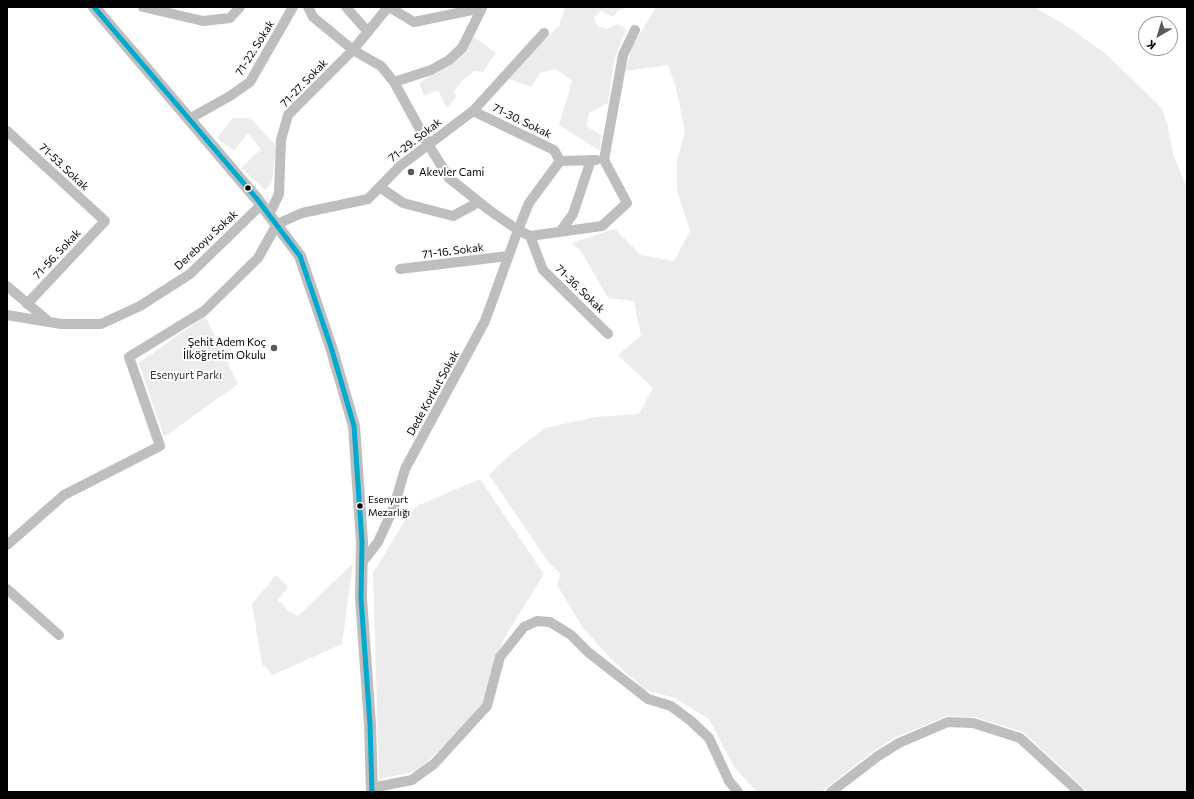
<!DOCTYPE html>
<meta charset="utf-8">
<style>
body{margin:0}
#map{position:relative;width:1194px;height:799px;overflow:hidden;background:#fff;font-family:Commissioner,sans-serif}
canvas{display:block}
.frame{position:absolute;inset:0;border:8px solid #000;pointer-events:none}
.north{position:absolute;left:1138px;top:16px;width:40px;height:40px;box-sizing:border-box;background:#fff;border:1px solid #999;border-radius:50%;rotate:218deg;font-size:11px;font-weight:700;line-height:16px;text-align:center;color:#000}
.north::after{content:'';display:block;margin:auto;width:14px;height:18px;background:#595959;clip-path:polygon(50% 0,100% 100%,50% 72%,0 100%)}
</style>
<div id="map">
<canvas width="1194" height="799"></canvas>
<div class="frame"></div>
<div class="north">K</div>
</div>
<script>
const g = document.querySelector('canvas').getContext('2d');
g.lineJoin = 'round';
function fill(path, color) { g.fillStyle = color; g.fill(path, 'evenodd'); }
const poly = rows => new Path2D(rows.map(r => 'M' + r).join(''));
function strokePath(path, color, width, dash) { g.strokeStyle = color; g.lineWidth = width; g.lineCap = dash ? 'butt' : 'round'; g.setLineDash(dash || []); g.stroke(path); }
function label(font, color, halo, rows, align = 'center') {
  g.font = font + ' Commissioner,sans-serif'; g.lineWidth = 4; g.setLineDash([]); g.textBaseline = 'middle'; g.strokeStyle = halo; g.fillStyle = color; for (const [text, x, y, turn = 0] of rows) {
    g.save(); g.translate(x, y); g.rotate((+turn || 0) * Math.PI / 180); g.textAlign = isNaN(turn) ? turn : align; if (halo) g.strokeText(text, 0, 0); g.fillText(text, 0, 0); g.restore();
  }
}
fill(poly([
 [565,7,630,7,618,10,614,17,600,11,594,18,597,26,607,29,618,24,626,29,614,61,608,103,589,113,586,126,602,135,599,150,559,125,572,81,556,69,540,73,531,87,509,79,534,49,547,38,559,26],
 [656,7,1034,7,1065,25,1106,54,1162,108,1168,127,1173,154,1187,188,1187,792,1088,792,1023,732,974,717,947,716,896,737,874,751,821,792,757,792,734,767,709,719,675,698,645,690,612,660,583,628,557,585,560,573,550,564,489,475,511,454,545,428,596,417,639,414,653,388,618,355,641,336,634,301,608,298,581,251,571,243,615,229,641,255,674,261,690,231,677,190,677,160,685,132,676,87,668,65,625,71,632,47],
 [474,37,496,53,483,72,475,71,463,80,453,92,457,96,447,108,438,90,424,96,419,83,445,66],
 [233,118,245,118,252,120,276,146,273,175,271,184,265,190,241,168,261,149,248,133,234,151,217,138],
 [205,316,238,384,164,437,139,363],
 [480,479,544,574,503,640,481,709,418,771,379,779,373,573,409,514,419,505],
 [353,563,342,644,273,675,262,664,252,604,276,575,288,587,278,600,289,611,298,616]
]), '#ececec');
strokePath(poly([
 [143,7,203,21,230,18,240,7],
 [308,7,313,17,353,50,381,66,394,82,428,144,449,178,489,210,518,230,530,236,602,226,627,203,604,160],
 [346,7,368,32],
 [389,7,414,22,482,8],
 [394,82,431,70,449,60,462,48,482,8],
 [473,111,554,150,560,161],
 [189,119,230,96,250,82,293,7],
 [7,131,105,221,27,304],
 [604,160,623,55,635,30],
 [560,161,596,160],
 [381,188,403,203,453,216,479,202],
 [269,215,279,194,281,140,288,115,353,50,388,7],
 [560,232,573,214,591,160],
 [530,236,543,270,608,334],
 [400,269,508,256],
 [7,286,48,321],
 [7,315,61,324,101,324,140,306,190,274,261,205],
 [7,545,64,495,160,446,129,357,204,311,258,258,277,224,302,213,368,199,400,166,473,111,544,33],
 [361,564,378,542,394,507,405,469,485,321,518,230,529,203,560,161],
 [7,589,59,635],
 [371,788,412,780,434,764,487,706,500,657,524,627,537,621,550,622,571,635,588,652,648,699,671,706,691,721,709,738,729,781,738,792],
 [831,792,878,756,899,743,948,722,973,723,1020,738,1079,792]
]), '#bebebe', 10);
strokePath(poly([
 [94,7,257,199,300,256,331,347,354,426,362,542,361,598,370,724,372,792]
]), '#bebebe', 12);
strokePath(poly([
 [94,7,257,199,300,256,331,347,354,426,362,542,361,598,370,724,372,792]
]), '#00a9ce', 5);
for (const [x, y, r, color] of [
 [411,172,4,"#595959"],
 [248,188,3.5,"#000"],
 [274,348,4,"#595959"],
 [360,506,3.5,"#000"]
]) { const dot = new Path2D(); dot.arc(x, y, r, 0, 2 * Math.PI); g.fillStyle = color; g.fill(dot); strokePath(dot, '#fff', 1.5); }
label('10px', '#000', '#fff', [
 ["Esenyurt",368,500],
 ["Mezarlığı",368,513]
], 'left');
label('11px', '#000', '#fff', [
 ["71-22. Sokak",255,48,-58],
 ["71-27. Sokak",304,83,-46],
 ["71-30. Sokak",522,121,26],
 ["71-29. Sokak",415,140,-38],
 ["71-53. Sokak",64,167,43],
 ["Dereboyu Sokak",206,240,-43],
 ["71-16. Sokak",453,251,-7],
 ["71-56. Sokak",57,254,-47],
 ["71-36. Sokak",580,289,44],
 ["Dede Korkut Sokak",433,393,-61]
]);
label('11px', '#000', '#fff', [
 ["Akevler Cami",419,172],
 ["Şehit Adem Koç",266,342,"right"],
 ["İlköğretim Okulu",266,355,"right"]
], 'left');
label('11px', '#333', '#fff', [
 ["Esenyurt Parkı",186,375]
]);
</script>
